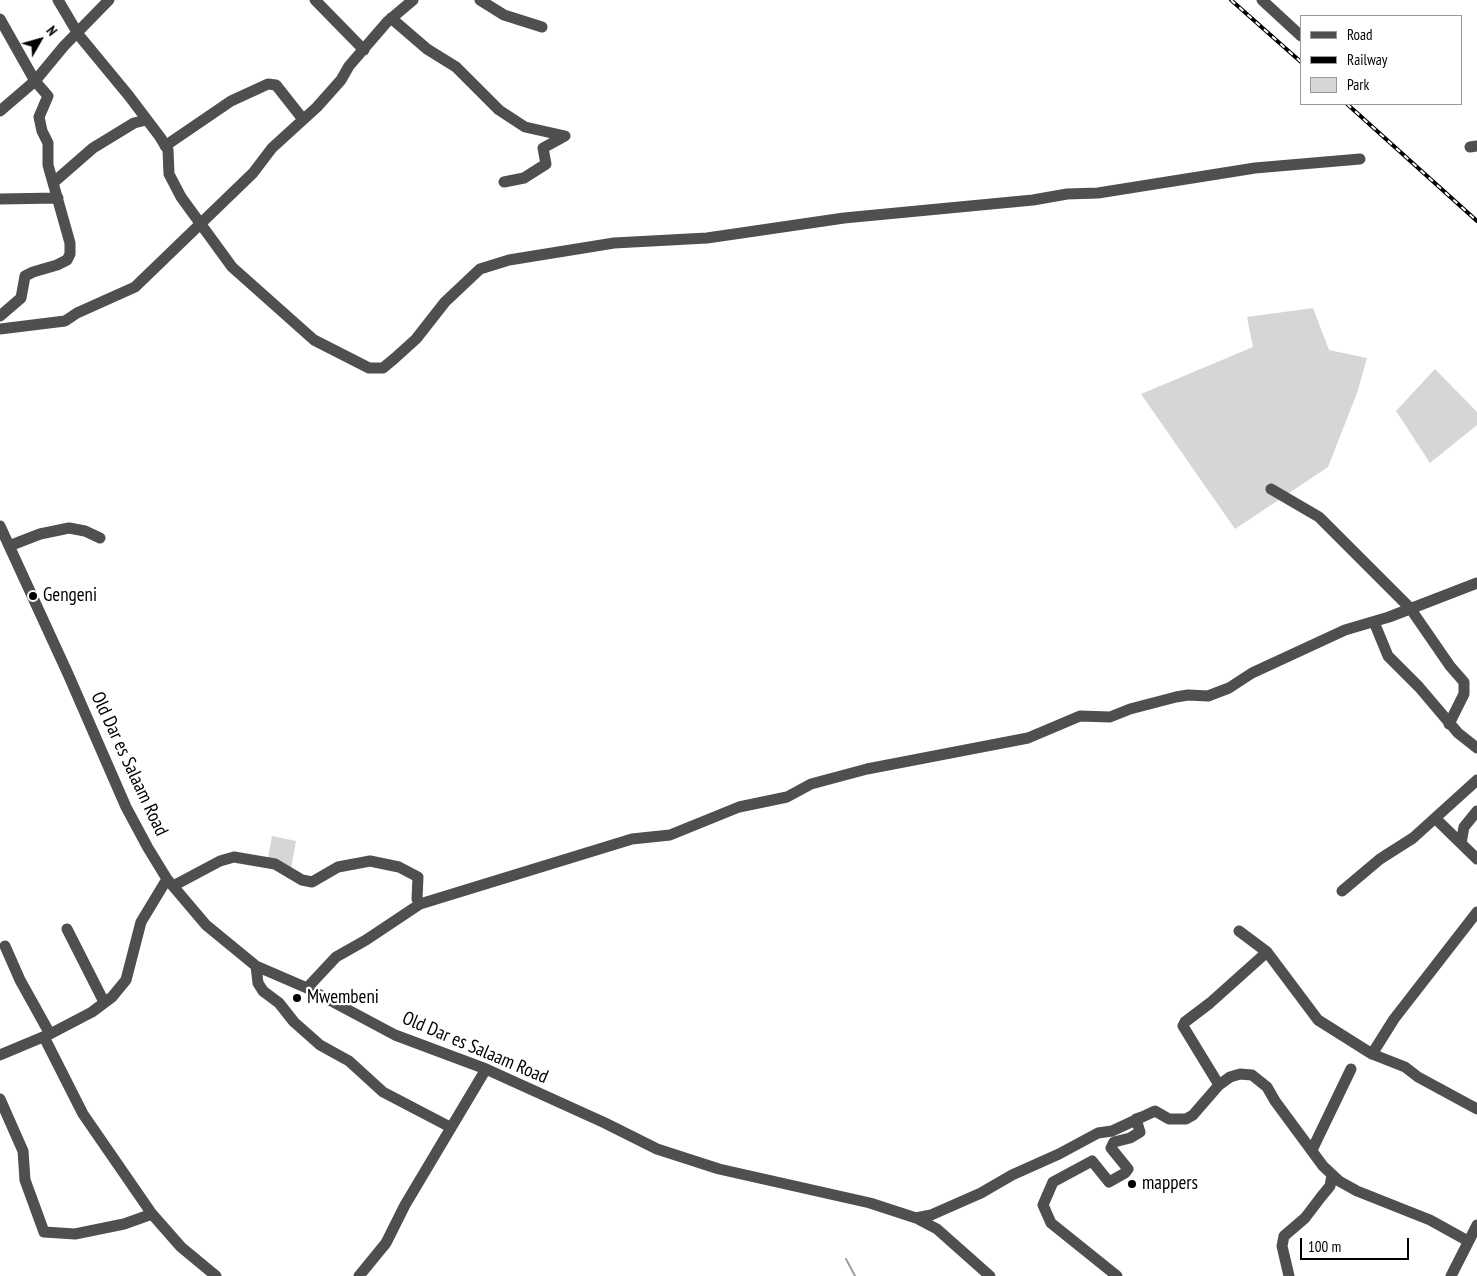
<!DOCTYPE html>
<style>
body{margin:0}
#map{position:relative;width:1477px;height:1276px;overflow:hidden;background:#fff;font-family:"PT Sans Narrow",sans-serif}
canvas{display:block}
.legend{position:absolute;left:1300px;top:15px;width:162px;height:90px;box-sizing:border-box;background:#fff;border:1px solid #999;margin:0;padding:6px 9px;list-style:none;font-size:15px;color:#000}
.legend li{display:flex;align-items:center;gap:10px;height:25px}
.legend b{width:25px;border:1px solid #999}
.north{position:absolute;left:15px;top:15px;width:50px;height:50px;-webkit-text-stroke:4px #fff;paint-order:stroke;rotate:52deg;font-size:14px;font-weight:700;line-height:20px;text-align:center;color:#000}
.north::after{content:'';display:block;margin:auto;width:18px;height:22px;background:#000;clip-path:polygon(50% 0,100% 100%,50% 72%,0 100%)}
.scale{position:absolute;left:1300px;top:1238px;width:109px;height:22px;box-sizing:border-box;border:2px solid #000;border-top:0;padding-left:6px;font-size:15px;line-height:18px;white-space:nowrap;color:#000;-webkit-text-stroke:4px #fff;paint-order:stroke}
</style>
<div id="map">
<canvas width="1477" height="1276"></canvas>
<ul class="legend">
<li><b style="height:6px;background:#4f4f4f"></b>Road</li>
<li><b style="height:6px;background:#000"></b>Railway</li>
<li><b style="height:14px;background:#d6d6d6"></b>Park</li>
</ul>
<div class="north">N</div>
<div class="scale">100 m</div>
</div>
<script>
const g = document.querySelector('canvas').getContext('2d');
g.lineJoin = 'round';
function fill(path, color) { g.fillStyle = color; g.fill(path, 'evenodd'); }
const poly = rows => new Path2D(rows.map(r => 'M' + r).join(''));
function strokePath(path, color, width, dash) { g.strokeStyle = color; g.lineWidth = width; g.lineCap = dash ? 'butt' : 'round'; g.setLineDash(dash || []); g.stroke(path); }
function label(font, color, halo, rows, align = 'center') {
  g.font = font + ' "PT Sans Narrow",sans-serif'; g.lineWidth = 4.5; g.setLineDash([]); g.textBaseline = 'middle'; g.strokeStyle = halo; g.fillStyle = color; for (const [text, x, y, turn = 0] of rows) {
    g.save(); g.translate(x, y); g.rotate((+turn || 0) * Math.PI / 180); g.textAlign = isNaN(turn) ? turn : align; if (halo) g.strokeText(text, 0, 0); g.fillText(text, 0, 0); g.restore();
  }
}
fill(poly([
 [1313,308,1329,350,1367,358,1357,393,1328,467,1235,529,1141,394,1253,347,1247,317],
 [1435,369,1477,412,1477,425,1430,463,1396,411],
 [272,836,296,841,291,869,268,858]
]), '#d6d6d6');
strokePath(poly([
 [846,1259,855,1276]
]), '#9d9d9d', 2);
strokePath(poly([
 [58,0,77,32],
 [315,0,364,50],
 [480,0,504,15,542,27],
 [1262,0,1301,36],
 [391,18,427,49,456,67,499,110,525,127,565,136,543,148,546,164,524,178,504,182],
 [0,19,35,81,48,96,39,117,42,131,48,143,48,165,70,243,70,254,67,260,57,265,33,272,25,276,21,298,0,316],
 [77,33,129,96,160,137,168,150,169,174,181,197,232,267,314,340,369,368,383,368,395,358,416,339,445,302,480,269,509,260,614,243,707,238,844,218,1033,200,1067,194,1098,193,1255,168,1360,159],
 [0,111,35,81,64,46,109,0],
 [165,146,231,101,268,84,276,85,302,118],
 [1470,147,1477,146],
 [54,182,93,148,134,123,146,120],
 [0,199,58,198],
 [0,329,65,321,77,313,135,287,253,173,272,148,317,107,341,80,349,66,387,22,413,0],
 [1271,489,1319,517,1410,608,1450,666,1464,682,1464,694,1449,724],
 [0,526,68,674,126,807,148,848,167,879,206,925,256,966,307,988,395,1035,486,1069,605,1123,657,1149,719,1169,870,1203,916,1218,937,1229,990,1276],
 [9,546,40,534,69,528,85,531,100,538],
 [1374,622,1388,656,1419,687,1458,733,1477,748],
 [1436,819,1477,859],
 [1461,843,1464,827,1477,811],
 [173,886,220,861,234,857,275,864,302,880,312,882,338,867,370,861,399,867,418,877,417,899,420,904],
 [1342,891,1380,859,1413,838,1477,780],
 [67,929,104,1002],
 [1239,931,1267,952,1318,1020,1372,1054,1405,1067,1418,1077,1477,1109],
 [5,946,20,980,50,1034],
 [256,966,258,983,263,991,279,1003,294,1022,320,1045,349,1061,383,1092,450,1127],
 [307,988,336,957,366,940,420,904,632,839,670,835,739,807,787,797,811,784,867,769,1028,738,1080,716,1110,717,1130,709,1176,697,1188,695,1208,696,1229,688,1252,673,1345,630,1389,617,1477,583],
 [44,1037,83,1114,152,1214,181,1247,216,1276],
 [1372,1054,1394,1019,1477,912],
 [0,1055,50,1034,92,1012,112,997,126,980,141,922,167,879],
 [1219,1085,1183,1026,1185,1022,1210,1003,1267,952],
 [0,1099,23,1151,25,1180,44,1232,75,1234,124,1224,152,1214],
 [1312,1150,1351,1069],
 [916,1218,931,1215,981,1193,1012,1175,1059,1154,1098,1133,1112,1131,1155,1111,1169,1119,1186,1119,1193,1115,1219,1085,1230,1077,1240,1074,1252,1075,1267,1087,1275,1101,1323,1166,1339,1181,1357,1191,1430,1220,1468,1241],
 [359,1276,386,1243,405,1205,486,1069],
 [1117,1276,1051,1223,1043,1205,1053,1182,1092,1161,1109,1182,1125,1173,1128,1169,1111,1148,1114,1142,1130,1138,1140,1132,1136,1119,1142,1117],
 [1289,1276,1282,1246,1284,1236,1305,1218,1321,1197,1330,1186,1332,1175],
 [1451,1276,1477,1225]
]), '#4f4f4f', 11);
const rail = poly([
 [1231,0,1301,62],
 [1347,104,1477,221]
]);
strokePath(rail, '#000', 4);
strokePath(rail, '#fff', 2, [5.5]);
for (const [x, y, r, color] of [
 [33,596,5,"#000"],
 [297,998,5,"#000"],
 [1132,1184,5,"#000"]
]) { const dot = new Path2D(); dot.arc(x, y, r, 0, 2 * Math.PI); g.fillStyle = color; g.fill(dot); strokePath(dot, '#fff', 2); }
label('19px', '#000', '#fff', [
 ["Gengeni",43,596],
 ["Mwembeni",307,998],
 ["mappers",1142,1184]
], 'left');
label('19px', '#000', '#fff', [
 ["Old Dar es Salaam Road",129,764,65],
 ["Old Dar es Salaam Road",475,1048,23]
]);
</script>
